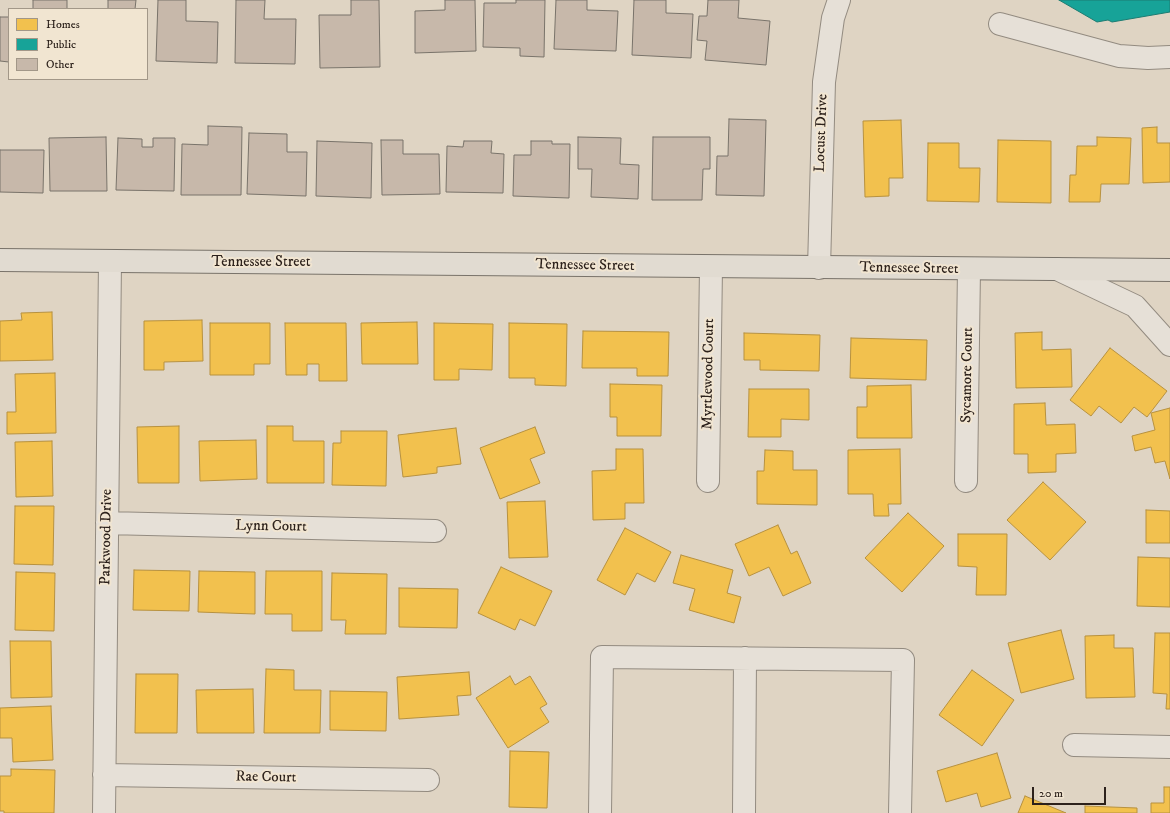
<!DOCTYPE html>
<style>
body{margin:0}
#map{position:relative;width:1170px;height:813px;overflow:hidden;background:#dfd4c3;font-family:"IM FELL DW Pica",serif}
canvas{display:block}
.legend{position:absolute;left:8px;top:8px;width:140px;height:72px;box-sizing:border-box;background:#f1e5d1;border:1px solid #a29788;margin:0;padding:5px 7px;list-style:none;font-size:12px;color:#2c211b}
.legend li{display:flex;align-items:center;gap:8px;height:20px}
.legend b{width:20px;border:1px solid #a29788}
.scale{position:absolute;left:1032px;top:787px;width:74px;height:18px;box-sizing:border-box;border:2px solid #2c211b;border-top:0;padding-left:5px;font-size:12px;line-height:14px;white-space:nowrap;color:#2c211b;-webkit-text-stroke:3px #f1e5d1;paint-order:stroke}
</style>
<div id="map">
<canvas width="1170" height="813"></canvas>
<ul class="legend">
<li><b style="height:11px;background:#f2c14e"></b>Homes</li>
<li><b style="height:11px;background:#17a398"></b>Public</li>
<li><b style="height:11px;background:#c7b8aa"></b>Other</li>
</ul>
<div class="scale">20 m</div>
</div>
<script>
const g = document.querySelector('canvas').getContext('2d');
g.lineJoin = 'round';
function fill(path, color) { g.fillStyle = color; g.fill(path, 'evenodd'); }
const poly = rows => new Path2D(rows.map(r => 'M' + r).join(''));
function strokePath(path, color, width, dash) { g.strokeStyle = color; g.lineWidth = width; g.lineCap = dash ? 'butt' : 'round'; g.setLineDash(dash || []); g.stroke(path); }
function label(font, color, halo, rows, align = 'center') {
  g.font = font + ' "IM FELL DW Pica",serif'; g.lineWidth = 4; g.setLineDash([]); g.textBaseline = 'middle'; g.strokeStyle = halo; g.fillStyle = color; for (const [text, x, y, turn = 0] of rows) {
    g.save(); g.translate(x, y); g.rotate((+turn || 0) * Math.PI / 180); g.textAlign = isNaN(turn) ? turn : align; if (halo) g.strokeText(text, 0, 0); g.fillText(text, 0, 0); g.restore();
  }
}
const homes = poly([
 [901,120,903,178,889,178,889,196,865,197,863,121,901,120],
 [1157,127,1157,143,1170,143,1170,182,1143,183,1142,128,1157,127],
 [1097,137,1131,138,1129,184,1101,184,1100,202,1069,202,1070,175,1076,175,1077,146,1097,146,1097,137],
 [998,140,1051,141,1051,203,997,202,998,140],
 [928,143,959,143,959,168,980,168,979,202,927,201,928,143],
 [52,312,53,360,0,361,0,321,22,320,21,313,52,312],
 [202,320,203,361,164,362,164,370,144,370,144,321,202,320],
 [417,322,418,364,362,364,361,323,417,322],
 [210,323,270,323,270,364,254,364,254,375,210,375,210,323],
 [285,323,346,323,347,381,319,381,319,364,307,364,307,375,286,375,285,323],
 [434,323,493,324,492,370,459,369,459,380,434,380,434,323],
 [509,323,567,324,566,386,535,385,535,378,509,378,509,323],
 [583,331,669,332,668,376,637,376,637,368,582,368,583,331],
 [1042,332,1042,350,1071,349,1072,387,1016,388,1015,333,1042,332],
 [744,333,820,335,819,371,760,370,760,360,744,360,744,333],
 [851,338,927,340,926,380,850,378,851,338],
 [1110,348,1167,391,1147,417,1134,407,1121,423,1099,406,1091,416,1070,400,1110,348],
 [55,373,56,433,7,434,7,412,16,412,15,374,55,373],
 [610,384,662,385,661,436,617,436,617,417,610,417,610,384],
 [911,385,912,438,857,438,857,407,867,407,867,386,911,385],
 [749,389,809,389,809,420,781,419,781,437,748,437,749,389],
 [1045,403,1046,425,1075,424,1076,453,1056,454,1056,472,1028,473,1028,454,1014,454,1014,404,1045,403],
 [1170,408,1170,479,1165,461,1155,463,1151,447,1135,451,1132,436,1155,430,1151,413,1170,408],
 [179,426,179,483,138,483,137,427,179,426],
 [267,426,293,426,293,441,324,441,324,483,267,483,267,426],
 [535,427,545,453,530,459,540,483,500,499,480,448,535,427],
 [456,428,461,464,437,467,437,473,403,477,398,435,456,428],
 [341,431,387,431,386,486,332,485,333,443,341,443,341,431],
 [256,440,257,479,200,481,199,441,256,440],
 [52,441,53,496,16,497,15,442,52,441],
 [616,449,643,449,644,503,625,503,625,519,593,520,592,471,616,470,616,449],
 [900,449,901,504,888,504,889,516,874,516,873,494,848,494,848,450,900,449],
 [765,450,793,451,793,470,817,470,817,505,757,504,757,471,764,471,765,450],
 [1043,482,1086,522,1050,560,1007,520,1043,482],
 [545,501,548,557,509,558,507,502,545,501],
 [15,506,54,506,53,565,14,564,15,506],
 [1146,510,1170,511,1170,543,1146,543,1146,510],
 [908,513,944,546,902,592,865,558,908,513],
 [778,525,791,554,797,551,811,583,783,596,769,567,749,576,735,544,778,525],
 [625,528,671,552,655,582,637,573,625,595,597,580,625,528],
 [958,534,1007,534,1006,595,976,595,977,567,958,566,958,534],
 [681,555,733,570,727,593,741,597,734,623,689,610,695,589,673,583,681,555],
 [1138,557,1170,558,1170,607,1137,606,1138,557],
 [501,567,552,591,535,626,520,619,515,630,478,613,501,567],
 [134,570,190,571,189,611,133,610,134,570],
 [199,571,255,572,255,614,198,612,199,571],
 [266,571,322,571,322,631,292,631,292,614,265,614,266,571],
 [16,572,55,573,54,631,15,630,16,572],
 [332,573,387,574,386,634,345,634,346,620,331,620,332,573],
 [399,588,458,589,457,628,399,627,399,588],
 [1061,630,1074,679,1021,693,1008,643,1061,630],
 [1155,633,1170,633,1170,709,1166,709,1167,694,1153,693,1155,633],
 [1114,635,1114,648,1133,648,1135,697,1086,698,1085,636,1114,635],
 [10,641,51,641,52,697,11,698,10,641],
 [266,669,294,670,294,690,321,690,320,733,264,733,266,669],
 [972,670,1014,700,982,746,939,715,972,670],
 [469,672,471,695,457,696,459,715,399,719,397,677,469,672],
 [136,674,178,674,177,733,135,733,136,674],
 [510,676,515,685,530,676,547,704,540,708,549,722,508,748,476,698,510,676],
 [253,689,254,733,197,733,196,690,253,689],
 [330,691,387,692,386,731,330,730,330,691],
 [51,706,53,760,13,762,12,738,0,738,0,708,51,706],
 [510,751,549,752,547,808,509,807,510,751],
 [997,753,1011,798,981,807,977,793,946,802,937,771,997,753],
 [11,769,55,770,54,813,4,813,4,811,0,811,0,776,11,776,11,769],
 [1164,787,1170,787,1170,813,1151,813,1151,803,1164,803,1164,787],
 [1025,796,1066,813,1018,813,1025,796],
 [1085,806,1137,808,1137,813,1085,813,1085,806]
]);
fill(homes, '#f2c14e');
strokePath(homes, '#b7913f', 1);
const public = poly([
 [1059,0,1170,0,1170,12,1112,22,1108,20,1097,22,1059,0]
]);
fill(public, '#17a398');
strokePath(public, '#1d7c72', 1);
const building = poly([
 [33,0,67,0,67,9,33,9,33,0],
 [108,0,136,0,135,9,108,9,108,0],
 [158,0,186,0,186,21,218,22,217,63,156,61,158,0],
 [236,0,265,0,264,19,296,19,295,64,235,63,236,0],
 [351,0,379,0,380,67,320,68,319,15,351,15,351,0],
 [445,0,475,0,476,51,415,53,415,11,445,10,445,0],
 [516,0,545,0,544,57,520,56,520,48,483,47,484,3,516,3,516,0],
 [556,0,587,0,587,10,618,11,616,51,554,49,556,0],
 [634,0,666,0,666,13,693,14,691,58,632,55,634,0],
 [708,0,739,0,738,18,770,21,766,65,705,60,707,41,697,40,699,16,707,16,708,0],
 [0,17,9,17,9,62,0,61,0,17],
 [729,119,766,120,764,196,716,195,717,156,728,156,729,119],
 [208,126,242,127,241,195,181,195,182,144,208,145,208,126],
 [249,133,287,134,287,152,307,152,306,196,247,194,249,133],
 [106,137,107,191,50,191,49,138,106,137],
 [578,137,621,138,620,164,639,165,638,199,591,197,592,169,578,169,578,137],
 [653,137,710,137,710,169,703,169,702,200,652,200,653,137],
 [118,138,142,139,142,147,153,147,153,138,175,138,174,191,116,190,118,138],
 [381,140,403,140,403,154,439,154,440,194,382,195,381,140],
 [317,141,372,143,371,198,316,196,317,141],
 [464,141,492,141,491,153,504,154,503,193,446,192,447,146,463,147,464,141],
 [531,141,552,141,552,144,570,144,569,198,513,196,514,155,531,155,531,141],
 [0,150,44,150,43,193,0,192,0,150]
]);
fill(building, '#c7b8aa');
strokePath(building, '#79736a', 1);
const minor = poly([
 [1000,24,1119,56,1148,58,1170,57],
 [819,268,824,82,833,18,839,0],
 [1057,269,1135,306,1170,345],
 [708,481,711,267],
 [966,481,969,269],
 [107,523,435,531],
 [1074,745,1170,747],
 [104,775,428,780],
 [104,813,110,261],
 [600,813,602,657,903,660,900,813],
 [744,813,745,658]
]);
const major = poly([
 [0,260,1170,270]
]);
strokePath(minor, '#938b80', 24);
strokePath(major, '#79736a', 24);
strokePath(minor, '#e6e0d7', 22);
strokePath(major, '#e1dbd1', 22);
label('15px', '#2c211b', '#f1e5d1', [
 ["Locust Drive",822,133,-88],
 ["Tennessee Street",261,263],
 ["Tennessee Street",585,266,1],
 ["Tennessee Street",909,269,1],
 ["Myrtlewood Court",709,374,-89],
 ["Sycamore Court",968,375,-89],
 ["Lynn Court",271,527,1],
 ["Parkwood Drive",107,537,-89],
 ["Rae Court",266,778,1]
]);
</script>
